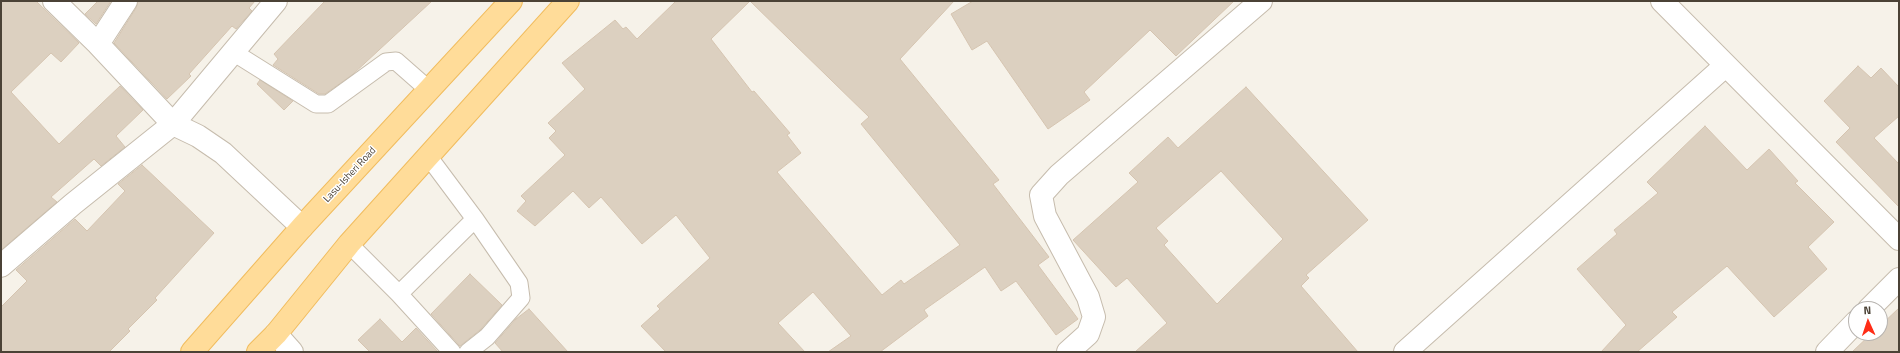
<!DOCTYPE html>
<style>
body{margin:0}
#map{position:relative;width:1900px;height:353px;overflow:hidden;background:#f6f2e9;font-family:"Titillium Web",sans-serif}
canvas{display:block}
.frame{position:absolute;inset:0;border:2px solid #4b4236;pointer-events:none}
.north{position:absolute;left:1848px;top:301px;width:40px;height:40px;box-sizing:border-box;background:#fff;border:1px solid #b7b3af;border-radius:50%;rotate:357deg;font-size:11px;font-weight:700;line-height:16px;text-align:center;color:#4b4236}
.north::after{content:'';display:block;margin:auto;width:14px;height:18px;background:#ff2d17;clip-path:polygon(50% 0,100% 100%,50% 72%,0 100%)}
</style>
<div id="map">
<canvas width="1900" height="353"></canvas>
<div class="frame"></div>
<div class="north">N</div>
</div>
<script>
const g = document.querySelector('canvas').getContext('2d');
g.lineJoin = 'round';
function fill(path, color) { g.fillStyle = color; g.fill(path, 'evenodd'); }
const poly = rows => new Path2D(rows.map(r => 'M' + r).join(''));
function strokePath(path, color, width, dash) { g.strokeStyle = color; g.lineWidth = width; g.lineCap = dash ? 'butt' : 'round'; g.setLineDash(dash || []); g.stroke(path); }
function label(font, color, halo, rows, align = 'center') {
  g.font = font + ' "Titillium Web",sans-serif'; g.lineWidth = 3; g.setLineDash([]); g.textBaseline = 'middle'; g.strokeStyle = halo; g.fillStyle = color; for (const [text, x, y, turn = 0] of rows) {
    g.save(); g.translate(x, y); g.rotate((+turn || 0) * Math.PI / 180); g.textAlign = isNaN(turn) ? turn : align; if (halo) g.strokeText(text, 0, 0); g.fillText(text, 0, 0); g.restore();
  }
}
const building = poly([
 [1,1,36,1,79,43,61,62,51,53,11,92,59,144,120,86,143,110,116,136,125,147,101,166,94,159,51,197,57,202,1,250,1,1],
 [98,1,111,1,96,24,85,14,98,1],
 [138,1,255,1,249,8,252,11,236,29,232,26,189,74,191,76,167,99,114,43,136,8,138,1],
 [325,1,432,1,352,75,325,94,319,94,273,65,278,59,274,54,325,1],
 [676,1,954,1,900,59,999,180,993,184,1049,257,1038,265,1078,319,1056,335,1016,281,1001,291,985,267,924,310,928,316,880,352,828,352,851,336,813,292,778,323,805,352,666,352,641,326,660,309,657,306,710,258,676,215,642,244,601,197,589,208,573,191,535,226,517,211,526,201,521,196,565,155,549,138,556,131,548,123,585,89,562,63,615,20,623,29,626,27,637,39,676,1],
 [750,1,869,117,861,124,960,245,904,284,901,280,882,295,777,172,801,153,787,135,790,133,754,91,752,92,711,39,750,1],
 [973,1,1234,1,1176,56,1150,30,1084,92,1090,100,1048,129,987,41,972,50,951,14,973,1],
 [1858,66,1871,78,1881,68,1899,87,1899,116,1874,138,1899,164,1899,207,1836,142,1850,128,1824,101,1858,66],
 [260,80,293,101,284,110,257,84,260,80],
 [1246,87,1368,220,1306,275,1309,278,1301,286,1358,352,1135,352,1167,323,1127,278,1116,287,1073,240,1138,182,1129,173,1168,137,1178,148,1246,87],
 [1221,171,1283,239,1217,304,1164,245,1168,241,1156,228,1221,171],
 [1705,126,1747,170,1769,149,1798,181,1795,183,1834,222,1808,247,1827,269,1774,317,1727,266,1672,312,1677,317,1637,352,1601,352,1626,325,1577,269,1617,234,1614,230,1658,193,1647,182,1705,126],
 [142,165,214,233,155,298,157,300,128,329,130,331,109,352,1,352,1,307,27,281,16,270,75,219,87,231,125,191,118,184,142,165],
 [470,274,502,305,480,330,460,346,431,314,470,274],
 [1899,308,1899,352,1852,352,1872,333,1880,333,1880,326,1899,308],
 [529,309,568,352,503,352,495,343,516,319,529,309],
 [380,319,402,342,416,328,438,352,370,352,358,340,380,319]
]);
fill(building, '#dcd0c0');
strokePath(building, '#d5c4b0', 1);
const service = poly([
 [233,52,316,104,328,104,386,62,396,61,429,90],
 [428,156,475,219,519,283,521,298,487,337,468,352],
 [349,244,399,294,452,352],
 [399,294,475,219]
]);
const minor = poly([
 [54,1,98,44,173,124,198,136,223,153,302,227],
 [1662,1,1899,239],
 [98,44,126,1],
 [1,266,73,204,173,124,276,1],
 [1869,309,1899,279],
 [276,334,292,352],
 [1068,352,1088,334,1094,317,1088,297,1045,216,1041,195,1059,175,1261,1],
 [1405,352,1725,66],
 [1827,352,1856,322]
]);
const primary = poly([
 [192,352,302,227,511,1],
 [258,352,276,334,349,244,568,1]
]);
strokePath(service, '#c6bcad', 19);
strokePath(minor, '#c6bcad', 24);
strokePath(primary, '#f1bc5d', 24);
strokePath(service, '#fff', 17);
strokePath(minor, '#fff', 22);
strokePath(primary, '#ffdc99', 22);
label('10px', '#4b4236', '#fff', [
 ["Lasu-Isheri Road",350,175,-47]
]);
</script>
